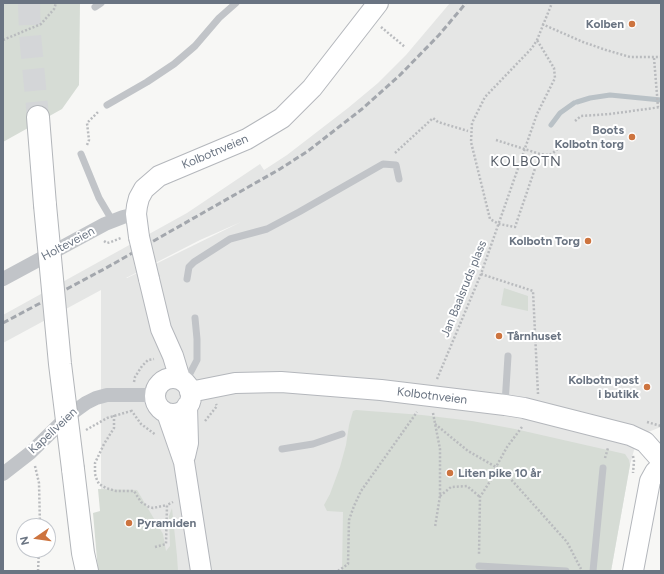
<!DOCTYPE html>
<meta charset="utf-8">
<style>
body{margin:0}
#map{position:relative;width:664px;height:574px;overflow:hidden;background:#f7f7f5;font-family:Figtree,sans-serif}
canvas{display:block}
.frame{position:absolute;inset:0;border:4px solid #6a7482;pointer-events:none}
.north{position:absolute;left:16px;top:518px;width:40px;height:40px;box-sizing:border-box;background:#fff;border:1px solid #c3c7cd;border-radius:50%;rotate:257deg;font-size:11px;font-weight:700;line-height:16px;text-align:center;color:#6a7482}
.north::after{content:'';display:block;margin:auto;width:14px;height:18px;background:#cd743f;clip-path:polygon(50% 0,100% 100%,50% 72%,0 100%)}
</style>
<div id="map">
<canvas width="664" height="574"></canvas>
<div class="frame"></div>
<div class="north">N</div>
</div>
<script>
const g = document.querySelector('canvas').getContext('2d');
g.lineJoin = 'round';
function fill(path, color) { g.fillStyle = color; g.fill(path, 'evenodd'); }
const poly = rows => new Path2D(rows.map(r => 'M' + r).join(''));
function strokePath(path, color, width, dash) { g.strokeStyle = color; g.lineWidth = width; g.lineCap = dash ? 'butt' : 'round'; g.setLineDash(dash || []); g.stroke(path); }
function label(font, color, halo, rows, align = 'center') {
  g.font = font + ' Figtree,sans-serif'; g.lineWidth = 4; g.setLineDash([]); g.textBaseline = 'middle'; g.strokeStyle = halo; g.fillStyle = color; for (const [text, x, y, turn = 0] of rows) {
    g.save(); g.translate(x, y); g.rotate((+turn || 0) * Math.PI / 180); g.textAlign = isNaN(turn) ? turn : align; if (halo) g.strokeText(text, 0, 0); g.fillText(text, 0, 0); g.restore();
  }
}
fill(poly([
 [450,3,661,3,661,427,648,432,634,450,630,465,611,571,101,571,101,290,3,343,3,315,187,213,260,164,264,170,287,155,348,108,378,83,406,55],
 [241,222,127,278,126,278,200,240]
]), '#e5e6e5');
fill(poly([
 [3,3,80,3,79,85,62,109,3,142],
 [504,288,528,296,528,311,501,305],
 [356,410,422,415,472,421,515,429,625,454,629,460,630,465,611,571,342,571,343,512,327,511,324,505,330,494,340,467,346,445,349,425,353,411],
 [98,489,137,490,163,534,166,551,170,546,169,516,172,508,177,556,178,571,98,571,93,513,100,511]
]), '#d6dcd5');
strokePath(poly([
 [577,102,590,98,610,95,661,100],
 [551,125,560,113,574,103]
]), '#b9c1c6', 5);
strokePath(poly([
 [29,3,30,35,38,117]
]), '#d4d6d8', 22, [22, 11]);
const secondary = poly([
 [139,237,136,214,137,206,139,198,144,189,159,176,247,139,282,118,312,88,378,3],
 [149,279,161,329,173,356,180,379],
 '155 396a18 18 0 1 1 36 0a18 18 0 1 1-36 0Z',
 [190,392,235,383,281,382,381,390,505,405,524,408,630,435,645,442,661,460],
 [167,413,184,462,201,571],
 [185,456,188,443,187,406],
 [633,571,650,481,655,472,661,466]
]);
const primary = poly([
 [38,117,45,205],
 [73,469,83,553,87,571]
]);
strokePath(secondary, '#b4b7bc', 22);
strokePath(primary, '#b3b6ba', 24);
strokePath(poly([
 [542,24,583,42,606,50,630,57,661,57],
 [381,27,405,47],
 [3,40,41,24,54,9,56,3],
 [654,58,658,107],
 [575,121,581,116,610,114,661,107],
 [496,140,540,154,549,155,553,153,562,145],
 [87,145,89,140,87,123,99,111],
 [395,153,433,118,438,122,468,131],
 [540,154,515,227,499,224,490,219,471,142,472,123,485,97,532,48,537,40,552,3],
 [104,241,107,243,111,242,121,238],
 [481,274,533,291,538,394],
 [437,379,481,274,537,114,555,78,554,68,537,40],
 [134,382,135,377,142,366,148,360,154,359],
 [131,410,141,424,156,435],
 [433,413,440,449,440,496,435,527],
 [114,415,114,428,104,444,95,463,95,474,97,480,99,484,106,488,116,491,134,491,141,502,149,507,153,508,167,505],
 [205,421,217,406,216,404],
 [647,422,661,426],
 [435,424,468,451,496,467,494,475,480,497,479,555],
 [522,427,507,447,496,467,508,476,567,542,581,569],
 [86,430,107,418,131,411],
 [633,456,634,461,633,473],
 [605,458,608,448],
 [35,466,39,483,40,526],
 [440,496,451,487,467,486,480,497],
 [155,547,166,544,167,505,173,502],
 [38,571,39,550],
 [338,571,348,564,349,520,354,506,361,491,417,412]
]), '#b9bbbe', 2.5, [2, 2]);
strokePath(poly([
 [95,7,101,3],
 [107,105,147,82,174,64,195,46,219,18,236,3],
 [81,154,99,198,112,220],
 [187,279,189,267,194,262,230,239,267,229,299,212,383,164,396,165,399,179],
 [185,383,197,360,197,339,195,318],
 [505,404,508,356],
 [282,449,313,444,342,434],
 [479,566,566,571],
 [593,571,603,468]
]), '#c1c4c8', 7);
strokePath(poly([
 [3,279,105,224,123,217,136,214],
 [3,474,30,453,68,416,86,403,96,398,107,395,155,395]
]), '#c1c4c8', 14);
strokePath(secondary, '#fff', 20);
strokePath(primary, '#fff', 22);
strokePath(poly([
 [3,323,106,268,280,169,308,151,362,109,400,75,439,35,466,3]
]), '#a3a7ad', 3, [6, 3]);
const secondaryBridge = poly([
 [139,237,149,279]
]);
const primaryBridge = poly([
 [45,205,60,364,73,469]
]);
strokePath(secondaryBridge, '#b4b7bc', 22, []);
strokePath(primaryBridge, '#b3b6ba', 24, []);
strokePath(secondaryBridge, '#fff', 20);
strokePath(primaryBridge, '#fff', 22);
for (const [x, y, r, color] of [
 [632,24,4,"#cd743f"],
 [632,137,4,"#cd743f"],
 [588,241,4,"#cd743f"],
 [499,336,4,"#cd743f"],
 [647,387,4,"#cd743f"],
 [450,473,4,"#cd743f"],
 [129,523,4,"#cd743f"]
]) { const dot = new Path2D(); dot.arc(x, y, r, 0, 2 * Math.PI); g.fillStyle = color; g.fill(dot); strokePath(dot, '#fff', 1.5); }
label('bold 12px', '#6a7482', '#fff', [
 ["Kolben",624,24],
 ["Boots",624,130],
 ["Kolbotn torg",624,144],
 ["Kolbotn Torg",580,241],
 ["Tårnhuset",507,336,"left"],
 ["Kolbotn post",639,380],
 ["i butikk",639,394],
 ["Liten pike 10 år",458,473,"left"],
 ["Pyramiden",137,523,"left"]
], 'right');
label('12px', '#6a7482', '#fff', [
 ["Kolbotnveien",215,152,-23],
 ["Holteveien",68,244,-28],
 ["Jan Baalsruds plass",464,289,-68],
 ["Kolbotnveien",432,396,7],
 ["Kapellveien",53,431,-43]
]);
g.letterSpacing = '1px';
label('14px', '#575e68', '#fff', [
 ["KOLBOTN",526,162]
]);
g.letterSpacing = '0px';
</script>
